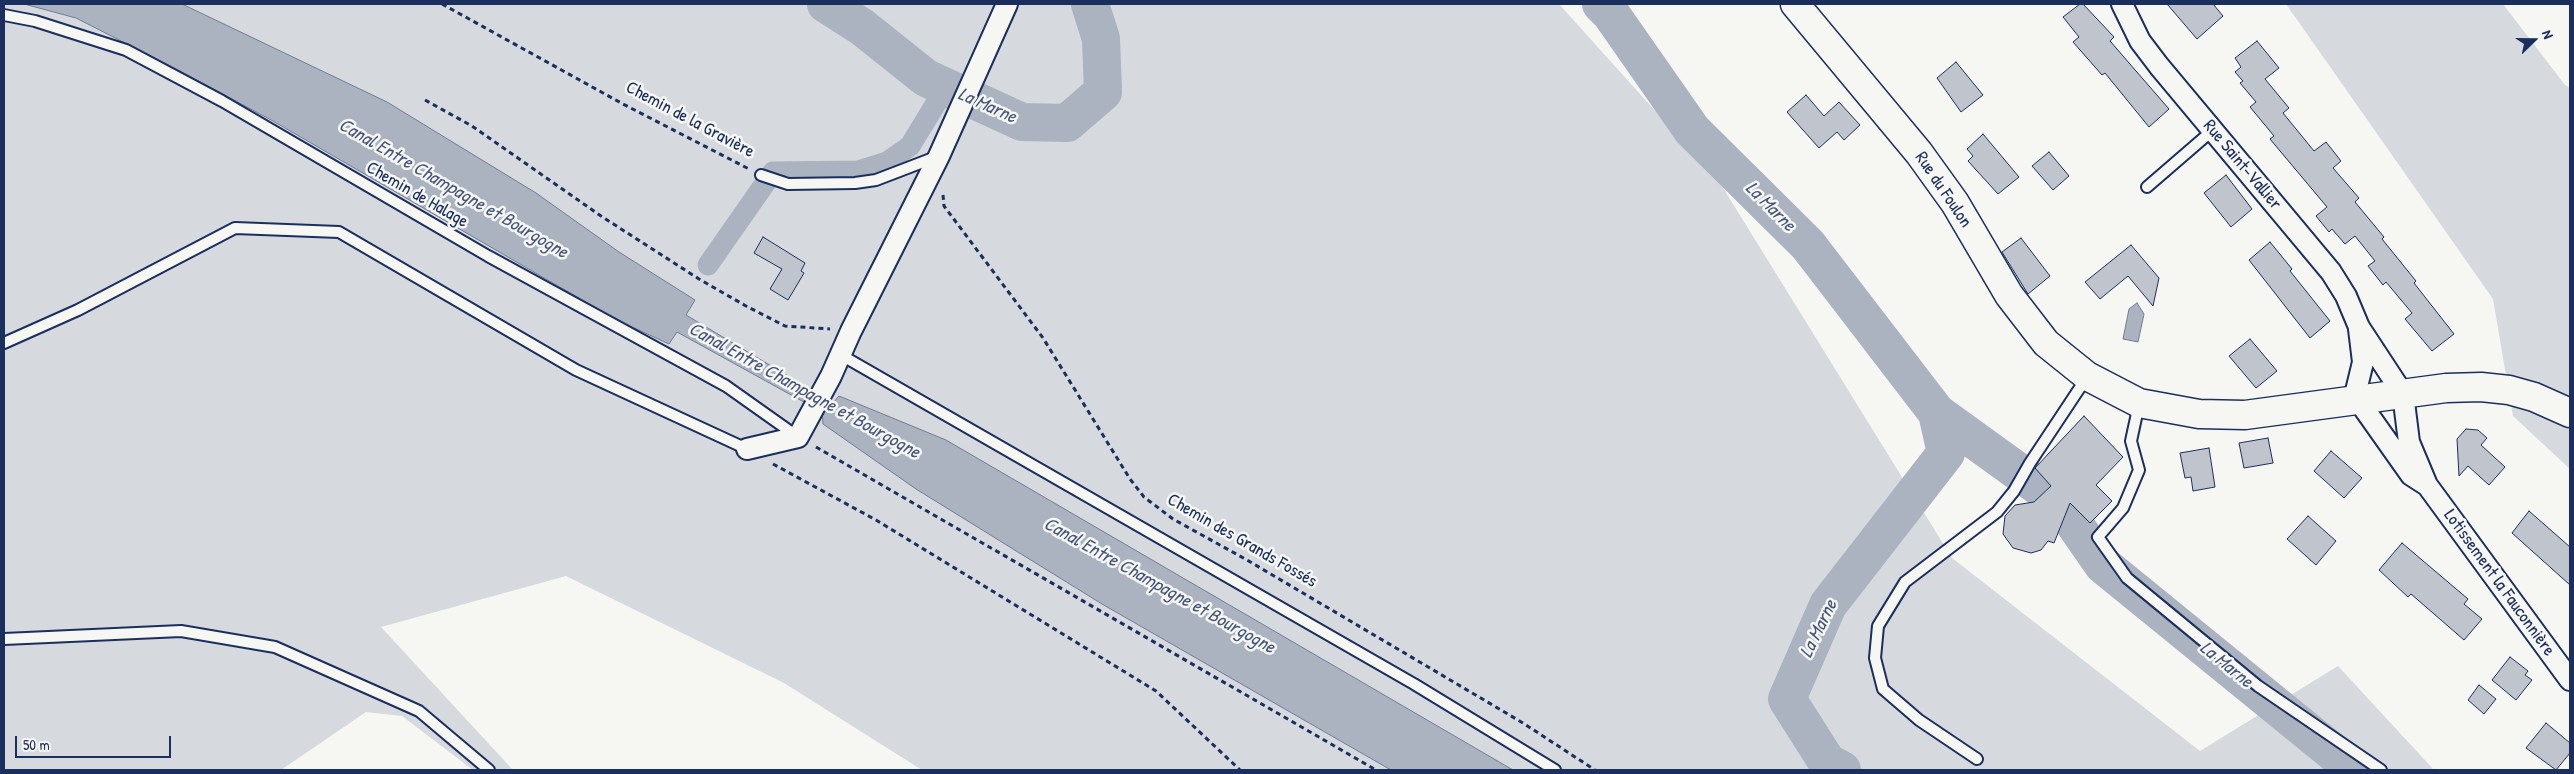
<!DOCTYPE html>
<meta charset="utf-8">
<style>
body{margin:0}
#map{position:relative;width:2574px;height:774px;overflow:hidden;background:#f6f6f2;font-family:"Patrick Hand",sans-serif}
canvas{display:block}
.frame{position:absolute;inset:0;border:5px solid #1b2f5e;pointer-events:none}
.north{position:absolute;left:2509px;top:15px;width:50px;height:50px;-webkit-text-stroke:4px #f6f6f2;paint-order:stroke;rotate:68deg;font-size:14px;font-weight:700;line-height:20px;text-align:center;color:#1b2f5e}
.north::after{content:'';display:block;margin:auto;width:18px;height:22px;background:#1b2f5e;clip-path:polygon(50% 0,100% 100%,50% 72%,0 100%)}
.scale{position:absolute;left:15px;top:736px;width:156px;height:22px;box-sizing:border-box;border:2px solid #1b2f5e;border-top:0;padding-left:6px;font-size:15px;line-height:18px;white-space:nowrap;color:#1b2f5e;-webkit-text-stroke:4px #f6f6f2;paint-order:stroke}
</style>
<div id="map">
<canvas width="2574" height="774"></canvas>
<div class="frame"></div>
<div class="north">N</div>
<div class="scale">50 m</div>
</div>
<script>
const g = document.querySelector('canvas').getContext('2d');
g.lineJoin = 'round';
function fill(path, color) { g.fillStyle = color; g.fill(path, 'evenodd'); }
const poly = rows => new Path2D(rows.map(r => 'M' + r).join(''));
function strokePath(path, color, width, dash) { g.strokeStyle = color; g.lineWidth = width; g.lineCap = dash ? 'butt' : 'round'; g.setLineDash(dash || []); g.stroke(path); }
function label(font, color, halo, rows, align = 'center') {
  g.font = font + ' "Patrick Hand",sans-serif'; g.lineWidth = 5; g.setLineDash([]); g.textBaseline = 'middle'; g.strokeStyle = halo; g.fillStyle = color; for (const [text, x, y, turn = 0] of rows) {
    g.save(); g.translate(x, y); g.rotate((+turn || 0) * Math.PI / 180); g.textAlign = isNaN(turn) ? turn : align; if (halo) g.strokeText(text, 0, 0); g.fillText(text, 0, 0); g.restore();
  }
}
fill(poly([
 [4,4,1559,4,1720,183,1952,558,2200,751,2338,666,2434,770,922,770,784,683,566,576,381,627,513,770,473,770,402,716,366,712,281,770,4,770],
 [2286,4,2503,4,2565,85,2570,88,2570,469,2513,416,2493,299]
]), '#d6d9dd');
const water = poly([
 [24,4,182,4,387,102,536,193,619,252,695,300,686,315,833,403,839,396,946,440,1513,770,1391,770,1102,604,916,489,823,424,822,412,677,332,669,344,615,319,273,121,180,71,76,18,24,4],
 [2137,303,2144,314,2138,342,2123,339,2129,309,2137,303]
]);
fill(water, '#abb2c0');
strokePath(water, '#717e99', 1);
strokePath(poly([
 [708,265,773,172,858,171,887,162,910,146,946,87]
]), '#abb2c0', 21);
strokePath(poly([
 [826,4,862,27,926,78,1022,122,1067,123,1103,92,1101,39,1090,4],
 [1601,4,1611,14,1692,130,1808,245,1937,413,1946,453,1828,605,1787,699,1827,762,1842,770],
 [1937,413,2045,491],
 [2064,509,2103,565,2355,770]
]), '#abb2c0', 38);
const building = poly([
 [2080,4,2083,4,2114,37,2110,41,2169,109,2149,127,2105,73,2102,75,2073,42,2079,37,2063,17,2080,4],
 [2167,4,2213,4,2223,16,2197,39,2167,4],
 [2257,41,2279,68,2265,79,2289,108,2283,113,2314,151,2326,142,2341,161,2333,168,2359,198,2355,202,2384,237,2382,239,2416,281,2414,283,2454,334,2432,351,2405,319,2412,313,2386,282,2383,285,2368,266,2375,261,2355,236,2345,244,2332,229,2329,232,2316,216,2327,207,2270,139,2274,136,2250,107,2256,102,2240,83,2243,81,2235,72,2241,67,2235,58,2257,41],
 [1956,62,1983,95,1961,112,1937,78,1956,62],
 [1806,95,1824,116,1839,102,1860,125,1844,140,1837,132,1819,148,1787,112,1806,95],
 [1983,134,2019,177,1998,194,1968,161,1973,156,1967,149,1983,134],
 [2049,152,2069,176,2053,190,2032,166,2049,152],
 [2226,175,2252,209,2231,227,2204,193,2226,175],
 [763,237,805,263,801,271,804,273,788,300,770,289,782,269,754,253,763,237],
 [2021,238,2050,276,2028,294,2002,252,2021,238],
 [2270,242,2292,269,2290,271,2330,321,2310,338,2249,260,2270,242],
 [2131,245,2159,278,2153,306,2128,276,2100,299,2085,282,2131,245],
 [2250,339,2277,371,2256,388,2229,356,2250,339],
 [2084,416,2123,457,2096,485,2112,501,2090,523,2070,503,2054,543,2048,541,2041,550,2031,553,2013,548,2003,534,2005,516,2015,505,2034,502,2051,486,2035,468,2084,416],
 [2466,429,2478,430,2487,438,2481,445,2505,467,2489,485,2468,466,2459,476,2457,439,2466,429],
 [2268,438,2273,463,2244,468,2239,443,2268,438],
 [2209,448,2215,487,2193,491,2191,477,2185,478,2180,453,2209,448],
 [2331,451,2362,478,2344,498,2314,471,2331,451],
 [2529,511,2570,547,2570,585,2512,533,2529,511],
 [2308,516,2336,541,2316,565,2287,539,2308,516],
 [2402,543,2468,599,2464,604,2482,619,2464,640,2411,594,2408,597,2379,570,2402,543],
 [2510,657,2528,671,2525,675,2532,680,2516,700,2492,680,2510,657],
 [2479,685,2496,699,2484,714,2468,700,2479,685],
 [2546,723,2570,743,2570,753,2556,770,2526,748,2546,723]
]);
fill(building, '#c0c4cd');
strokePath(building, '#1b2f5e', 1);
const lane = poly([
 [4,15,35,21,126,50,222,101,488,256,726,386,798,437],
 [761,175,788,184,855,183,876,180,936,157],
 [2147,187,2213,130],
 [4,343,78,310,235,228,339,232,576,370,747,449],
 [841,355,1414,684,1555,770],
 [2139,404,2131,441,2139,470,2123,508,2098,537,2127,578,2258,686,2381,770],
 [4,639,181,631,275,647,419,711,489,770],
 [1977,759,1919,720,1883,689,1875,658,1878,626,1905,582,1997,512,2014,491,2030,463,2087,377]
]);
const street = poly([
 [2122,4,2140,41,2159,66,2331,272,2346,296,2359,327,2403,394,2409,442,2427,485,2570,680],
 [2359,329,2363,362,2356,391,2358,400,2411,475,2425,484],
 [747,449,798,437,831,376,851,331,939,156,1007,4]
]);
const secondary = poly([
 [1795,4,1919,153,1955,203,2009,295,2046,343,2087,376,2139,403,2199,414,2245,415,2446,388,2481,387,2509,390,2534,397,2570,413]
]);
strokePath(lane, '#1b2f5e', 14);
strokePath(street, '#1b2f5e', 24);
strokePath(secondary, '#1b2f5e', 31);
strokePath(poly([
 [442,4,623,104,749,169],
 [425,100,472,126,601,216,699,279,746,306,785,326,830,329],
 [943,195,944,206,1043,338,1130,479,1144,497,1173,519,1247,560,1523,723,1595,770],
 [816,447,1376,770],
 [773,464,876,520,1156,691,1240,770]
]), '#1b2f5e', 3, [5, 4]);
strokePath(lane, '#f6f6f2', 10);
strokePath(street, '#f6f6f2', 20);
strokePath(secondary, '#f6f6f2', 28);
label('18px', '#1b2f5e', '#f6f6f2', [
 ["Chemin de la Gravière",690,120,28],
 ["Rue Saint-Vallier",2242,165,50],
 ["Rue du Foulon",1943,190,56],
 ["Chemin de Halage",417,195,30],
 ["Chemin des Grands Fossés",1242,541,30],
 ["Lotissement la Fauconnière",2499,583,54]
]);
label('italic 19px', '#46567b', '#f6f6f2', [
 ["La Marne",987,106,24],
 ["Canal Entre Champagne et Bourgogne",453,189,30],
 ["La Marne",1770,207,45],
 ["Canal Entre Champagne et Bourgogne",804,391,29],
 ["Canal Entre Champagne et Bourgogne",1159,586,29],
 ["La Marne",1819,629,-64],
 ["La Marne",2226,665,39]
]);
</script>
